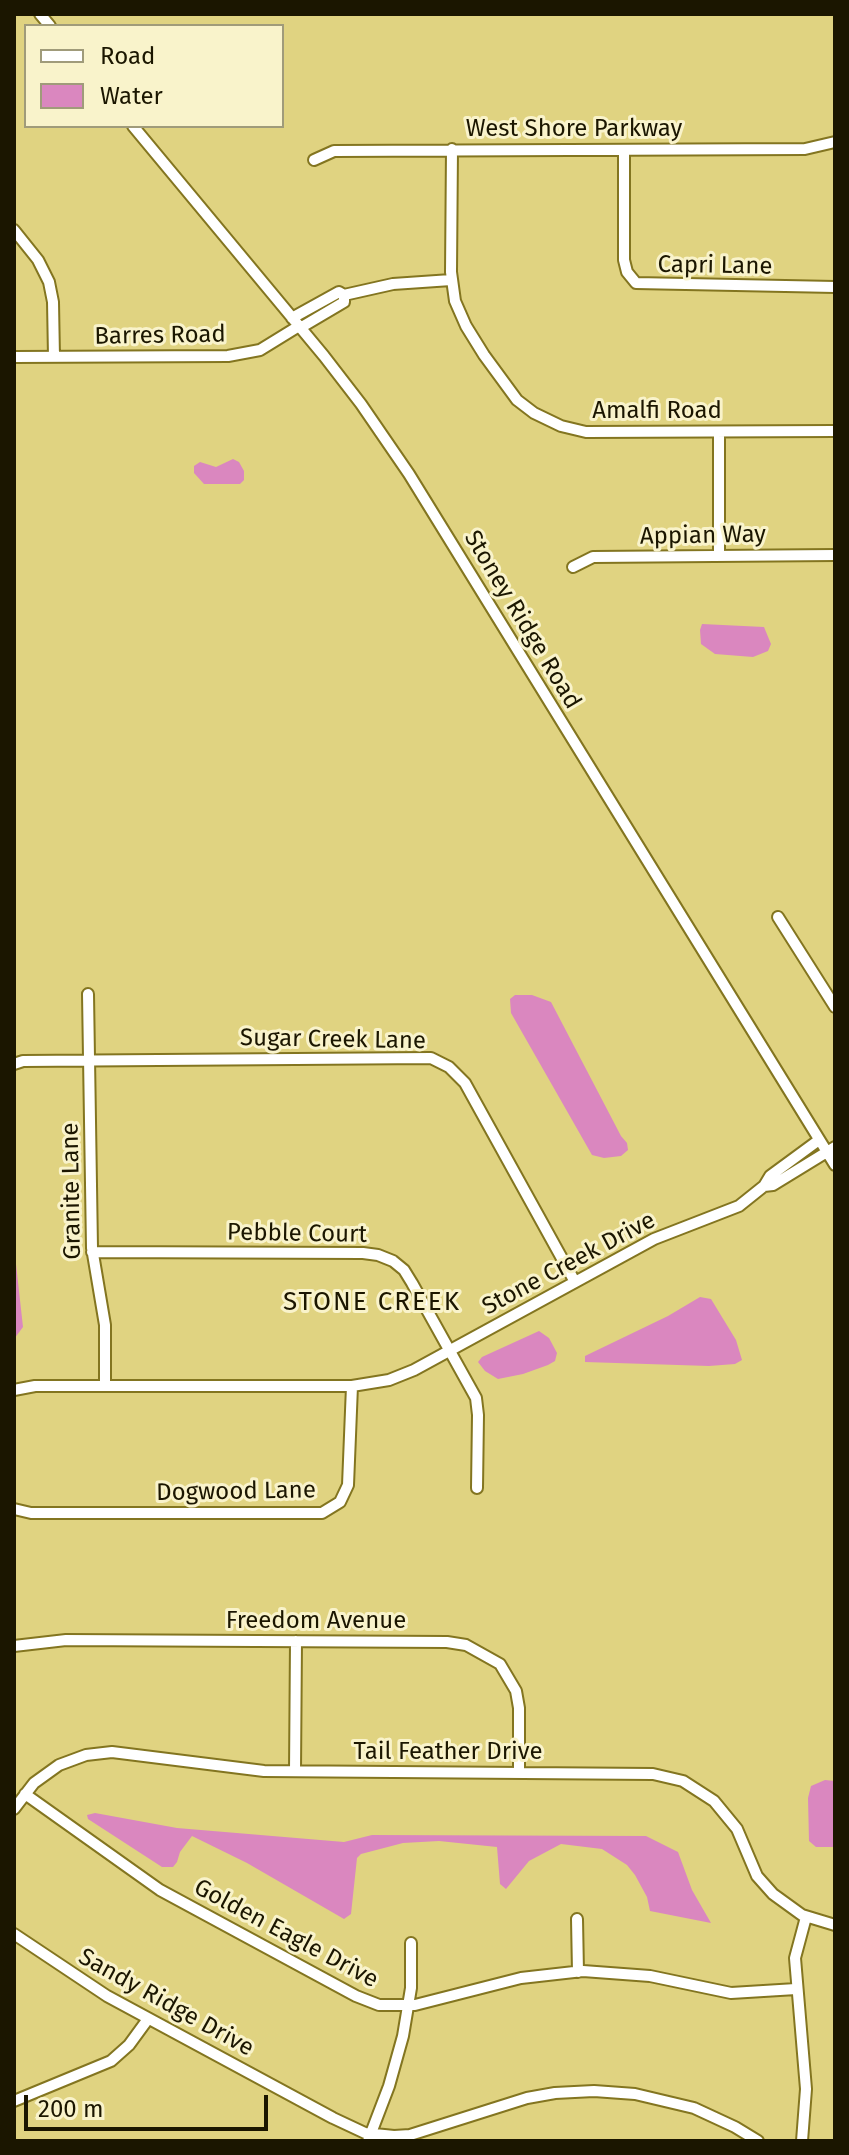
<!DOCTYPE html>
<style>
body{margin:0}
#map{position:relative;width:849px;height:2155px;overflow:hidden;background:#e0d381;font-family:"Fira Sans",sans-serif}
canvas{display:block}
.frame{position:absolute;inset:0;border:16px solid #1b1600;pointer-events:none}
.legend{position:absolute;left:24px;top:24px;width:260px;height:104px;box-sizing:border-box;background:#f9f3cb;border:2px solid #a09b7a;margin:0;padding:10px 14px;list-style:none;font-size:24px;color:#1b1600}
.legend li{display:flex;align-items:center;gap:16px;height:40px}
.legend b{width:40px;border:2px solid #a09b7a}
.scale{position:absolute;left:24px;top:2095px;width:244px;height:36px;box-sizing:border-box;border:4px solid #1b1600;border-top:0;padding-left:10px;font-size:24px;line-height:28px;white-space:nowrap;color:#1b1600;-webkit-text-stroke:6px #f9f3cb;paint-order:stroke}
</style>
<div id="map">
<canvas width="849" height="2155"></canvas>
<div class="frame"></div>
<ul class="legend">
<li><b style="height:10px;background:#fff"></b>Road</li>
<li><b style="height:22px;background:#da87bf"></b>Water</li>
</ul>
<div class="scale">200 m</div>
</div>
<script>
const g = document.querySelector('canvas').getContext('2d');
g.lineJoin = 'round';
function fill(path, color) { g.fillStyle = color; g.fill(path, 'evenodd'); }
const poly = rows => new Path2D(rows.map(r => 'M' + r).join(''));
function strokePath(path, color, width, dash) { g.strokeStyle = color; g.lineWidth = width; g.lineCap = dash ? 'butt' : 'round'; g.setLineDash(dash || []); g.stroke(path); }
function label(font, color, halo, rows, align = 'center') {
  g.font = font + ' "Fira Sans",sans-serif'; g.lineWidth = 6; g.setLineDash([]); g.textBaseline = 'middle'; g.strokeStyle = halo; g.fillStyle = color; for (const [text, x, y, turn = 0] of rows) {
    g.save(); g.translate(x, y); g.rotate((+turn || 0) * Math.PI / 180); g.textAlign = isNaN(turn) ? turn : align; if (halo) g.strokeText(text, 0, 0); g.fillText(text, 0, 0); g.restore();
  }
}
fill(poly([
 [233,459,239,462,244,471,244,480,240,484,204,484,194,473,194,466,200,462,216,467],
 [702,624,764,627,771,644,768,651,753,657,715,654,701,644,700,630],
 [515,995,532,995,551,1002,621,1136,627,1143,628,1150,621,1156,604,1158,592,1155,511,1013,510,999],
 [14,1246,23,1327,14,1339],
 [700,1297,711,1299,736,1340,742,1360,735,1364,709,1366,585,1362,585,1356,668,1316],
 [539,1331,549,1338,557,1353,555,1361,548,1365,523,1374,498,1379,485,1371,478,1362,482,1357],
 [825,1780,835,1781,835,1847,816,1847,809,1841,808,1798,811,1786],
 [95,1813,177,1828,344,1842,372,1835,646,1836,678,1852,692,1890,711,1923,650,1911,647,1897,635,1875,627,1865,602,1849,561,1844,529,1861,506,1889,500,1884,497,1847,439,1841,403,1843,361,1854,357,1858,351,1914,344,1919,247,1863,192,1836,180,1852,177,1862,173,1867,162,1867,88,1819,87,1815]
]), '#da87bf');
const minor = poly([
 [40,14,50,26],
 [133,126,324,356,361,404,409,474,835,1165],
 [452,149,451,272,455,301,466,326,484,355,517,400,534,413,561,426,586,432,835,431],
 [624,150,624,260,627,272,636,283,835,287],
 [314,160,334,151,805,149,835,142],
 [14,230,38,260,49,282,53,302,54,357],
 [344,295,393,284,451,280],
 [292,318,339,292,344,295,344,302,300,328],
 [14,357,228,356,260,350,299,326],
 [719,432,719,556],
 [573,567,593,557,835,555],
 [778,917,835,1007],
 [88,994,92,1248,105,1325,105,1386],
 [14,1064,23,1061,431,1058,449,1067,465,1083,575,1282],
 [819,1140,770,1176,764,1186,773,1185,835,1147],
 [92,1252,363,1253,378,1255,393,1261,404,1270,412,1283,476,1398,478,1415,477,1488],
 [14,1390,35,1386,352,1386,389,1380,414,1370,654,1239,739,1206,764,1186],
 [14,1509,31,1513,322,1513,340,1502,348,1485,352,1386],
 [14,1646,66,1640,447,1642,466,1645,500,1664,516,1691,519,1708,519,1772],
 [295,1771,296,1641],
 [25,1794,160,1890,356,1996,379,2005,415,2005,521,1978,583,1971,650,1976,731,1993,796,1989],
 [14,1809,34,1783,59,1765,86,1755,112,1752,264,1771,653,1774,683,1781,714,1801,737,1829,757,1876,773,1894,802,1915,835,1925],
 [577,1919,578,1972],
 [14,1934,107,1996,333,2118,365,2133,394,2136,410,2135,527,2098,555,2093,594,2091,635,2094,694,2108,735,2127,758,2141],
 [14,2101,111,2061,129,2045,148,2019],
 [368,2141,389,2086,403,2036,411,1988,411,1943],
 [802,2141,806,2089,795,1958,806,1917]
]);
strokePath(minor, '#837520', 14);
strokePath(minor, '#fff', 10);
label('24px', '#1b1600', '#f9f3cb', [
 ["West Shore Parkway",574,129],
 ["Capri Lane",715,266,1],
 ["Barres Road",160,336,-1],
 ["Amalfi Road",657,411],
 ["Appian Way",703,536,-1],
 ["Stoney Ridge Road",522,620,59],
 ["Sugar Creek Lane",333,1040,1],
 ["Granite Lane",72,1191,-91],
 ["Pebble Court",297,1234,1],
 ["Stone Creek Drive",569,1264,-28],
 ["Dogwood Lane",236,1492,-1],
 ["Freedom Avenue",316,1621],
 ["Tail Feather Drive",448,1752],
 ["Golden Eagle Drive",286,1934,28],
 ["Sandy Ridge Drive",166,2003,29]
]);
g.letterSpacing = '2px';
label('26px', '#1b1600', '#f9f3cb', [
 ["STONE CREEK",372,1303]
]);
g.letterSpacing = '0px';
</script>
